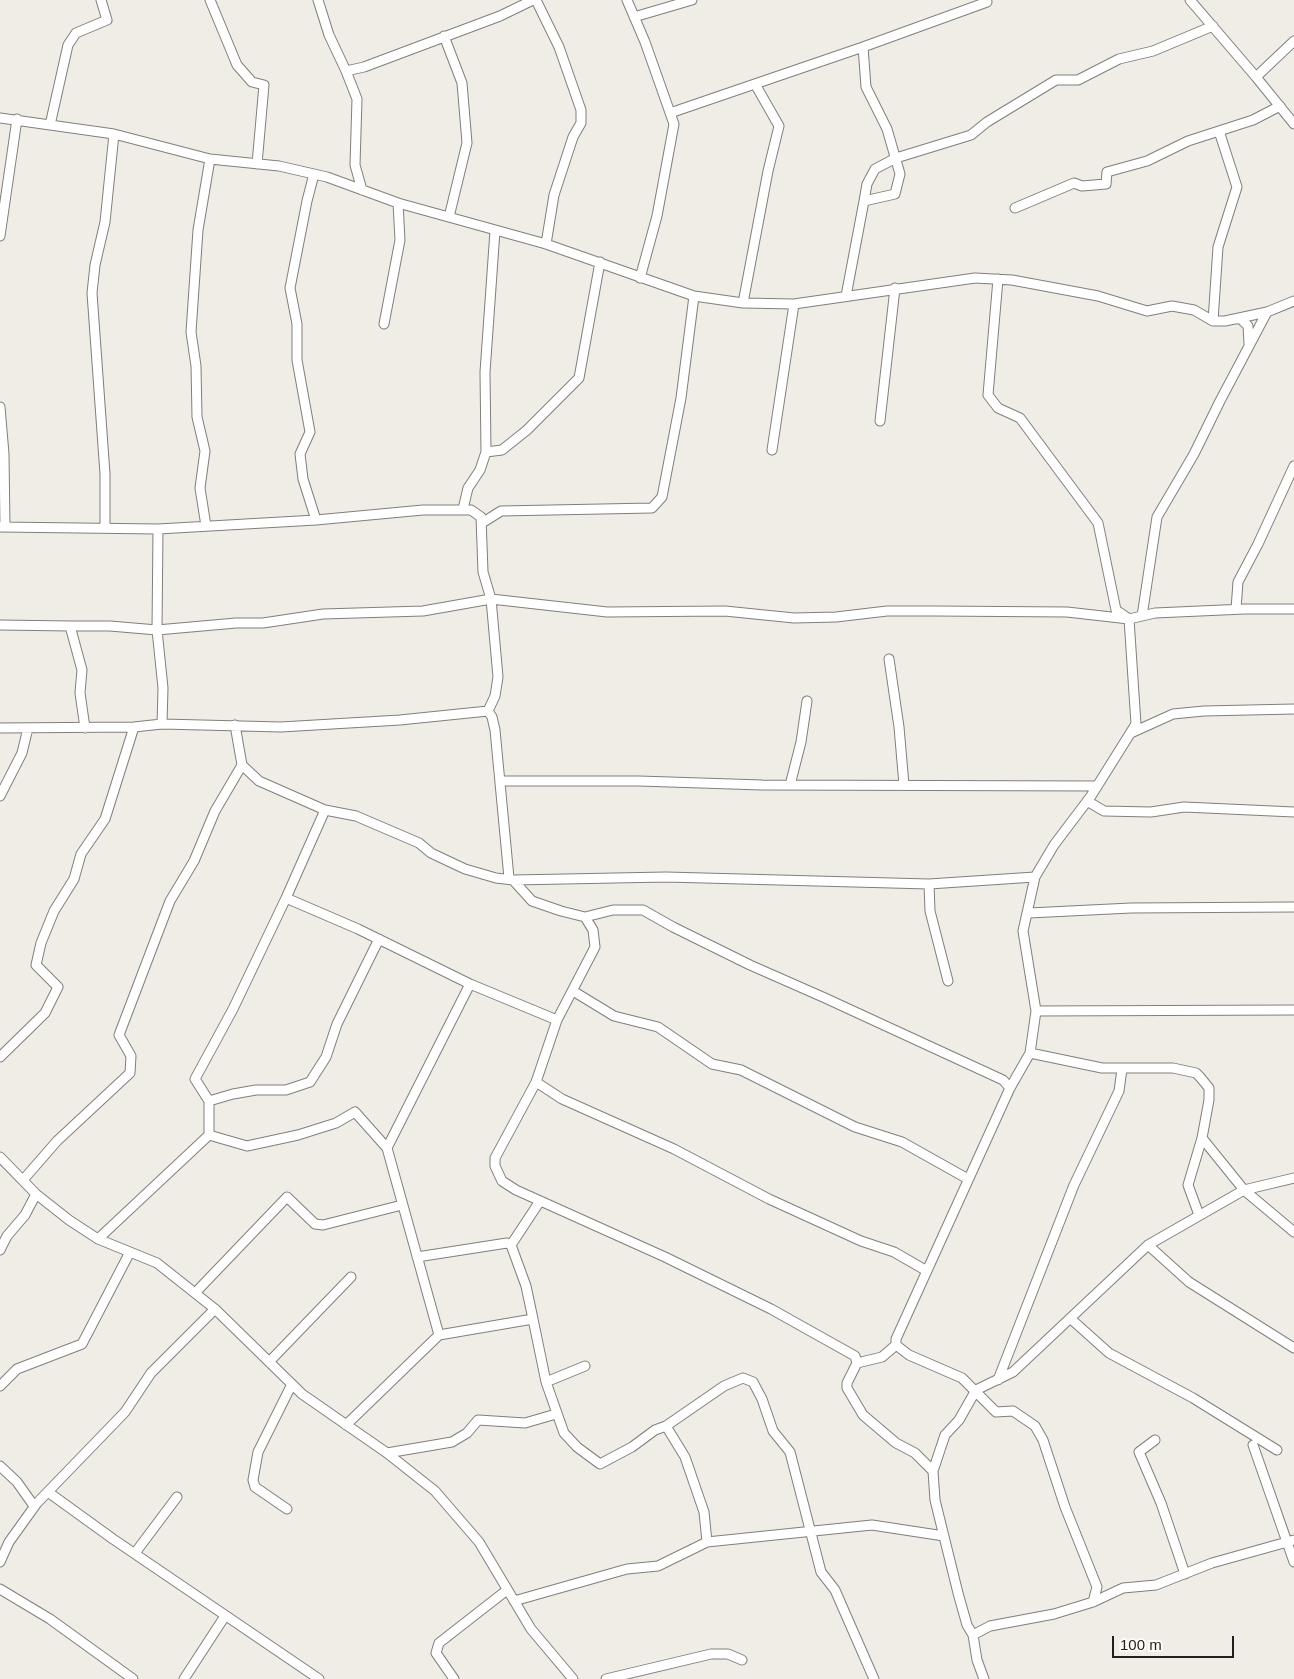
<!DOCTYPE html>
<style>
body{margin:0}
#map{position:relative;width:1294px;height:1679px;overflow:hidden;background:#f0ede7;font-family:Helvetica,sans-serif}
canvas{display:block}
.scale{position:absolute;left:1112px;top:1636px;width:122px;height:22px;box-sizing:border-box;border:2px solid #201f1d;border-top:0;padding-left:6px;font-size:15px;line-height:18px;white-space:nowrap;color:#201f1d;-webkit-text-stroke:4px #fdfbf4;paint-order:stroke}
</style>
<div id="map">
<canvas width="1294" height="1679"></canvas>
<div class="scale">100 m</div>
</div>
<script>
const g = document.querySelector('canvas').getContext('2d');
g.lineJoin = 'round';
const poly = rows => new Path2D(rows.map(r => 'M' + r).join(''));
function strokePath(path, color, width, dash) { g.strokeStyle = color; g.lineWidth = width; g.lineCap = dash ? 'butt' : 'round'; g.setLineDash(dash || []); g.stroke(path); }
const street = poly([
 [210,0,237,65,252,82,264,85,257,164],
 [318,0,329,35,346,71,364,67,500,16,533,0],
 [536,0,559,47,581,110,581,123,573,137,554,195,546,244],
 [627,0,645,42,674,124,657,216,640,278],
 [1190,0,1256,77,1294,41],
 [634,17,692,0],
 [444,36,462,83,467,143,449,217],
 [346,71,357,99,355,165,362,190],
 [1256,77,1294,124],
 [670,113,863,47],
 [0,118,114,134,210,159,279,166,327,177,398,203,546,244,694,296,743,303,794,304,975,278,1012,280,1098,296,1147,311,1172,306,1194,310,1213,321,1225,321,1267,312,1294,301],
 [50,125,68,45,76,33,107,20,101,0],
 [314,174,307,201,290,288,297,324,297,360,310,432,300,454,303,479,316,520],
 [864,201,867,184,875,169,896,158,971,135,987,122,1056,80,1078,80,1119,59,1153,51,1213,26],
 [1015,208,1074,183,1082,186,1106,184,1107,172,1147,161,1188,141,1253,120,1280,106],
 [0,236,17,119],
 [998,279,988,395,998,408,1020,418,1098,523,1116,610,1129,619,1136,724,1091,796,1054,845,1035,877,1023,931,1036,1011,1030,1053,1010,1088],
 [846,296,864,201,895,194,900,174,887,129,866,87,863,47,987,2],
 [743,303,768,171,779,126,755,84],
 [1237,319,1240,318,1248,326,1249,344],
 [1213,321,1218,247,1237,187,1219,131],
 [384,324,400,240,398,203],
 [0,407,4,454,5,527],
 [880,421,895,288],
 [772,450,794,304],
 [486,452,502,450,527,430,579,378,600,262],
 [463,509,468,488,480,470,486,452,485,372,495,231],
 [482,523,501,511,652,508,662,497,681,398,694,296],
 [206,526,200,488,205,451,197,417,196,366,191,332,198,230,210,159],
 [0,527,158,529,316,520,423,510,471,510,481,517,483,572,491,599,498,677,495,696,488,711],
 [105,528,105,474,92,293,95,265,105,222,114,134],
 [158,529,157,630,163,688,162,724],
 [1236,609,1238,582,1258,544,1294,466],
 [1142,616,1157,517,1194,454,1220,401,1267,312],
 [0,625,70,626,82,670,80,693,85,728],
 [70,626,110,626,157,630,236,623,263,623,323,614,423,611,491,599,607,612,725,611,794,618,836,617,887,611,935,611,1067,612,1129,619,1155,613,1245,609,1294,609],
 [889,659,899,727,904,785],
 [488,711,492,717,495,730,509,878],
 [235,725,242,765,259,781,325,810],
 [0,728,134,727,162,724,281,727,400,720,488,711],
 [1131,733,1173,714,1204,711,1294,709],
 [500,781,639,781,762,785,1097,786],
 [790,785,801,742,807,701],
 [0,796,22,753,28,728],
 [1087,801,1104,811,1151,812,1184,807,1294,812],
 [513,880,666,877,929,884,1035,877],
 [929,884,930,911,948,981],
 [1029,913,1131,908,1294,907],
 [585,917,593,930,595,947,557,1020,536,1082,495,1158,495,1166,502,1181,516,1190,665,1257,771,1309,855,1356,857,1363,847,1383,847,1388,863,1415,896,1443,915,1453,933,1471],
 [470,984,557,1020],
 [573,991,614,1016,658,1027,712,1064,741,1070,855,1127,902,1142,968,1179],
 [1036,1011,1294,1010],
 [1030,1053,1102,1068,1173,1068,1196,1073,1200,1077,1209,1088,1209,1100,1202,1138,1188,1185,1199,1215],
 [0,1057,45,1013,58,987,36,965,41,943,54,911,74,879,81,854,105,819,134,727],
 [536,1082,562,1099,674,1149,769,1199,861,1241,894,1252,927,1271],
 [209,1101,233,1094,256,1090,286,1090,310,1082,326,1057,337,1024,379,939],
 [209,1135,209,1101,195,1079,233,1009,286,898],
 [1202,1138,1244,1190,1294,1232],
 [387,1148,470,984,358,929,286,898,325,810,356,816,419,843,431,853,465,869,496,878,513,880,532,901,561,911,585,917,613,910,643,910,673,927,750,965,825,998,1003,1080,1010,1088,896,1339,896,1345,909,1355,962,1378,996,1412,1013,1411,1035,1426,1043,1440,1065,1507,1097,1587,1093,1602],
 [0,1157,36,1194,69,1220,98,1239,157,1263,215,1309,302,1394,387,1453,435,1491,479,1542,531,1629,573,1679],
 [23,1180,57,1141,130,1073,131,1056,119,1035,170,901,194,861,215,811,242,765],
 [98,1239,209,1135,247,1146,298,1135,336,1123,355,1112,387,1148,439,1335,533,1319,546,1382,564,1433,577,1447,600,1464,632,1447,655,1430,666,1426,685,1457,704,1512,707,1542],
 [511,1245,540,1201],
 [1148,1245,1189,1282,1294,1348],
 [0,1250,7,1236,25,1215,36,1194],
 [417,1257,507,1243,511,1245,526,1286,533,1319],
 [195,1293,287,1197,315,1224,323,1225,402,1205],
 [1071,1319,1109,1353,1193,1398,1277,1450],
 [269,1362,351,1277],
 [857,1363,882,1357,896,1345],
 [998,1380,1074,1185,1119,1091,1122,1069],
 [546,1382,585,1366],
 [0,1386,17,1369,82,1344,130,1252],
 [346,1425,439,1335],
 [666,1426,724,1386,743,1378,753,1382,762,1399,773,1431,790,1452,821,1572,835,1590,874,1679],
 [1155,1440,1139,1452,1161,1503,1185,1574],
 [1253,1445,1294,1562],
 [387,1453,452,1442,467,1433,478,1420,525,1423,556,1414],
 [0,1466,17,1482,34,1506],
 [48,1492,113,1539,319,1679],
 [287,1509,255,1487,253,1480,258,1452,292,1384],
 [135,1553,177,1497],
 [0,1562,9,1542,37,1503,125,1412,151,1373,215,1309],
 [0,1589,50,1619,133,1679],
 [514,1601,627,1569,658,1566,707,1542,872,1525,944,1536],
 [973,1635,990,1626,1054,1614,1093,1602,1123,1588,1156,1585,1212,1563,1294,1540],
 [184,1679,225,1616],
 [454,1679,436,1653,439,1643,507,1590],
 [606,1679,711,1654,728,1654,742,1660],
 [984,1679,977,1660,973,1635,967,1625,958,1593,935,1500,933,1471,945,1435,959,1420,976,1390,1013,1372,1148,1245,1244,1190,1294,1178]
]);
strokePath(street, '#817f7a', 11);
strokePath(street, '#fff', 9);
</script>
